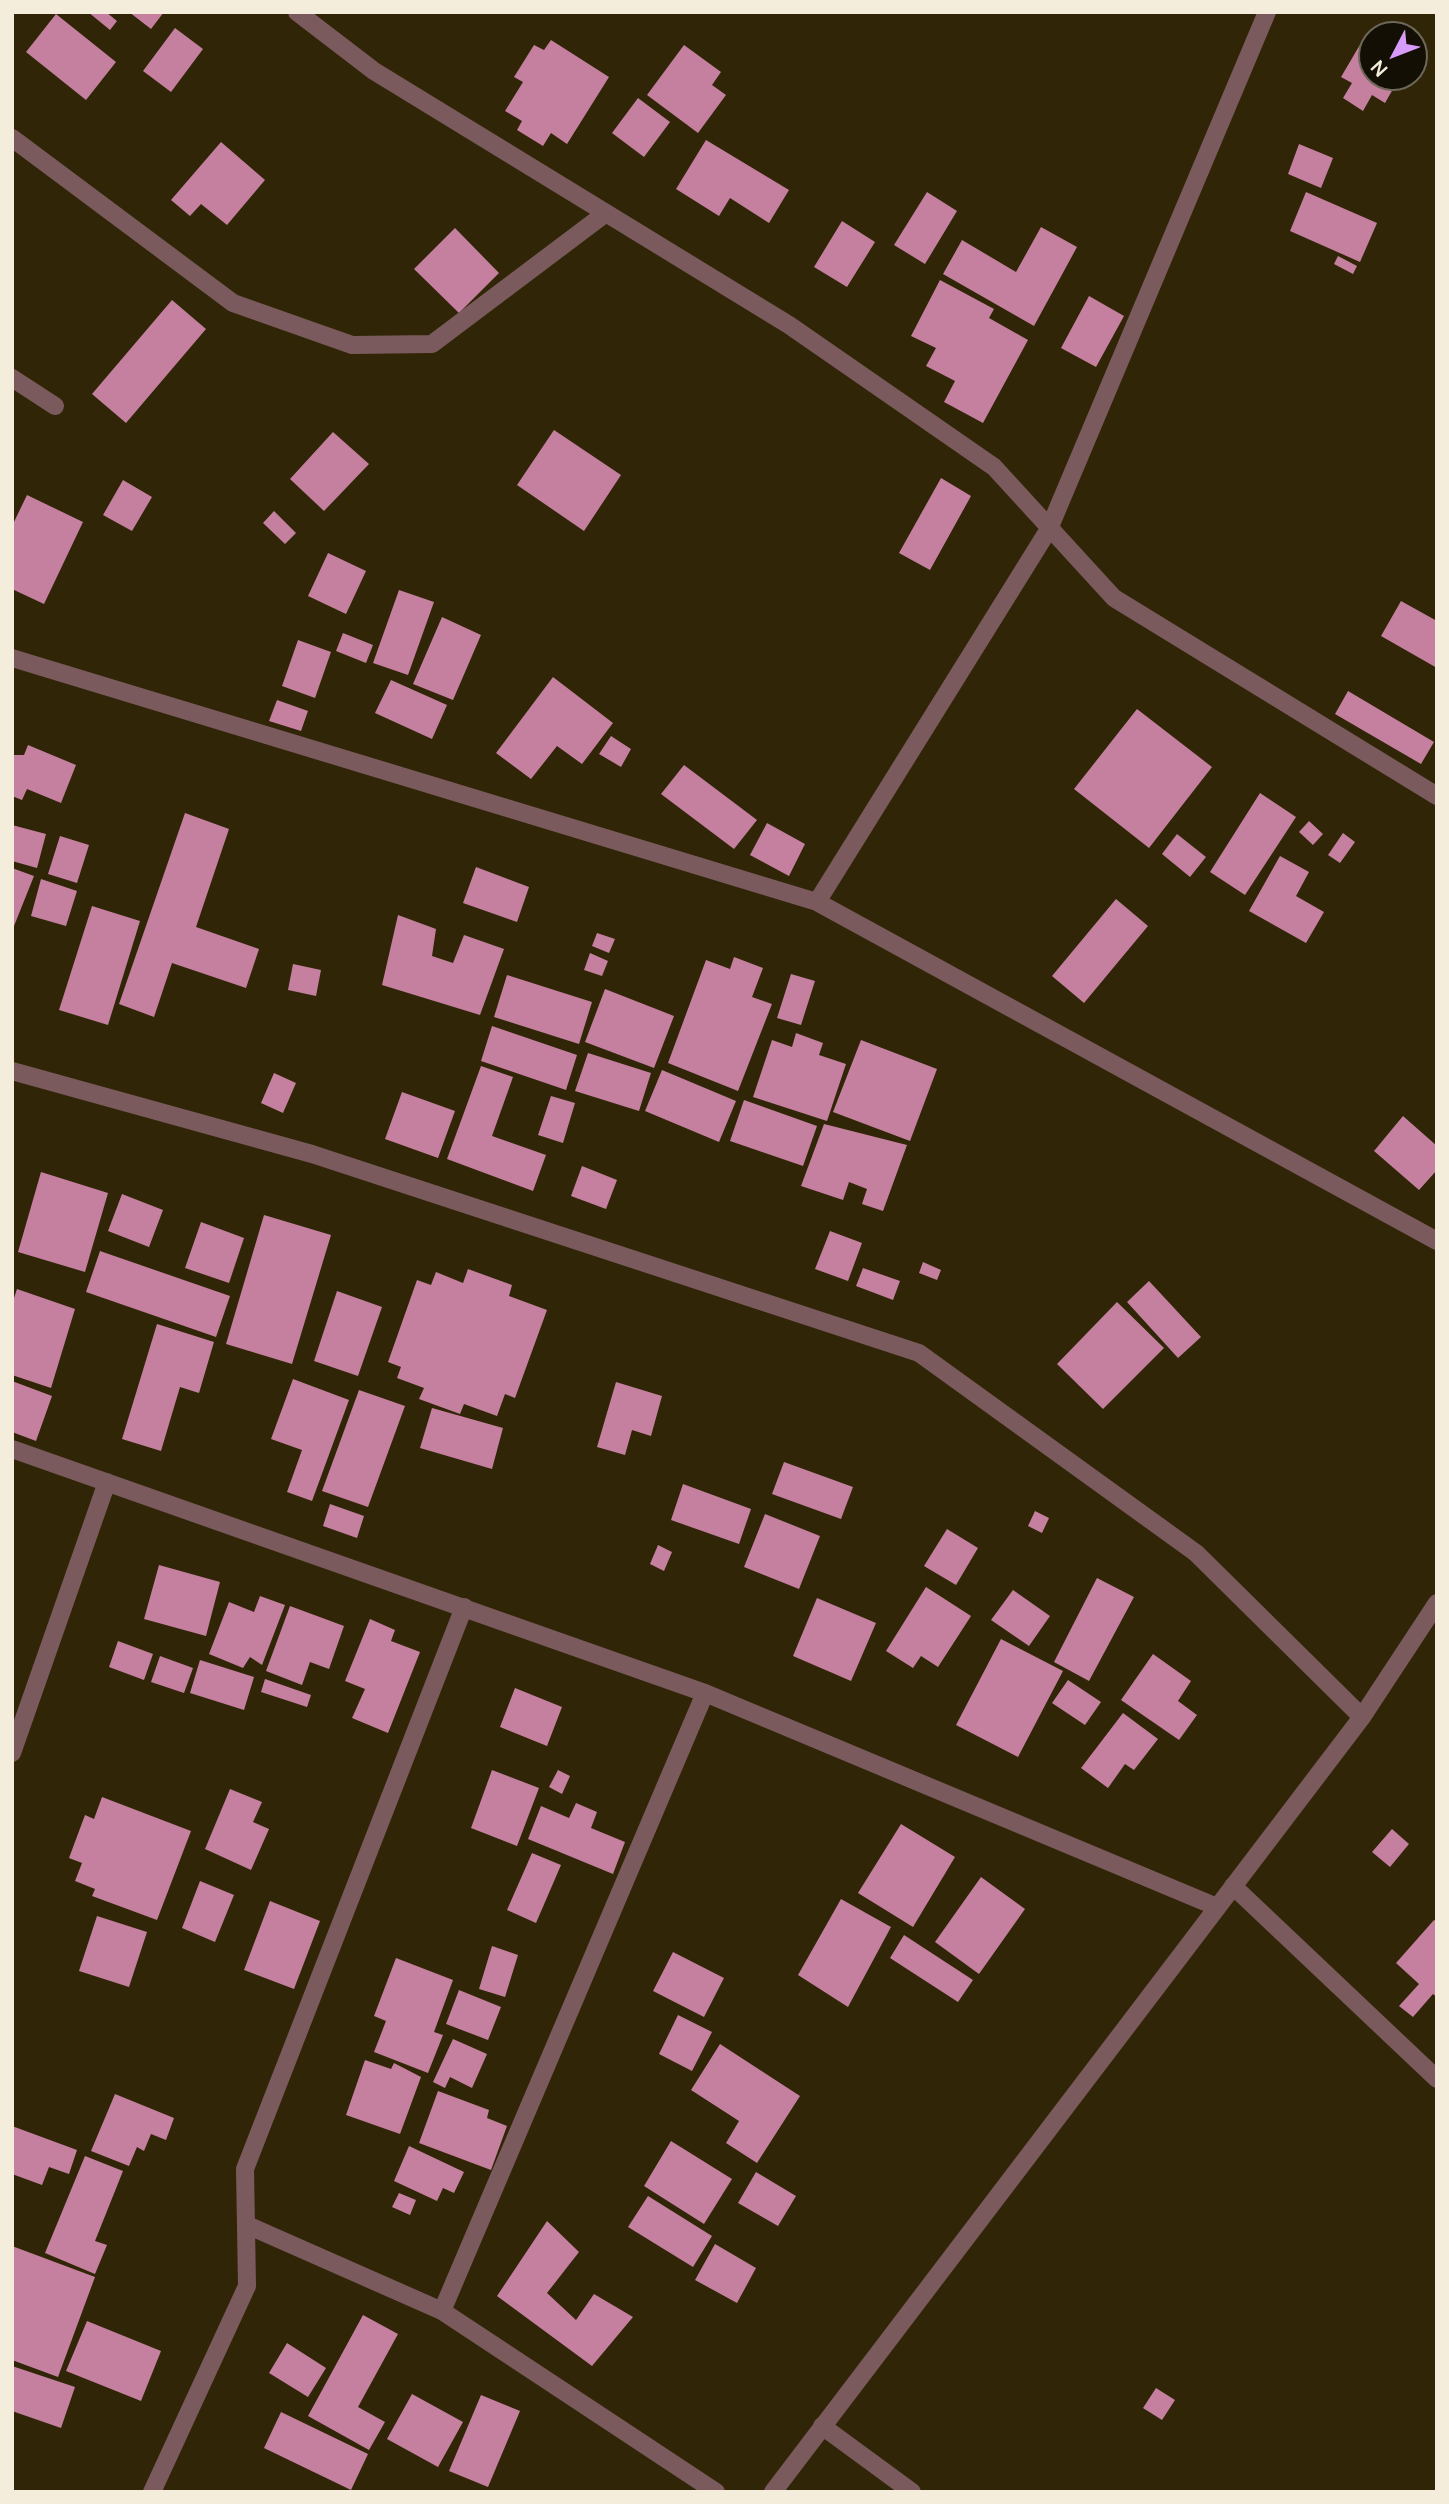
<!DOCTYPE html>
<style>
body{margin:0}
#map{position:relative;width:1449px;height:2504px;overflow:hidden;background:#302507;font-family:Manrope,sans-serif}
canvas{display:block}
.frame{position:absolute;inset:0;border:14px solid #f4eddc;pointer-events:none}
.north{position:absolute;left:1358px;top:21px;width:70px;height:70px;box-sizing:border-box;background:#140f04;border:2px solid #6e685a;border-radius:50%;rotate:228deg;font-size:19px;font-weight:700;line-height:28px;text-align:center;color:#f4eddc}
.north::after{content:'';display:block;margin:auto;width:24px;height:32px;background:#d79bf9;clip-path:polygon(50% 0,100% 100%,50% 72%,0 100%)}
</style>
<div id="map">
<canvas width="1449" height="2504"></canvas>
<div class="frame"></div>
<div class="north">N</div>
</div>
<script>
const g = document.querySelector('canvas').getContext('2d');
g.lineJoin = 'round';
function fill(path, color) { g.fillStyle = color; g.fill(path, 'evenodd'); }
const poly = rows => new Path2D(rows.map(r => 'M' + r).join(''));
function strokePath(path, color, width, dash) { g.strokeStyle = color; g.lineWidth = width; g.lineCap = dash ? 'butt' : 'round'; g.setLineDash(dash || []); g.stroke(path); }
fill(poly([
 [88,12,106,12,117,21,110,30],
 [129,12,164,12,151,29],
 [56,14,116,62,86,100,26,52],
 [175,28,203,49,171,92,143,71],
 [551,40,609,77,567,144,551,133,543,146,517,130,522,121,505,111,523,82,514,77,534,45,544,50],
 [1361,43,1372,49,1372,77,1400,77,1385,103,1372,95,1363,111,1343,98,1352,83,1341,77],
 [684,45,721,72,712,85,726,95,698,133,647,95],
 [638,98,670,122,644,157,612,133],
 [706,140,789,190,769,223,730,198,719,216,676,189],
 [221,142,265,180,227,225,201,204,190,216,171,200],
 [1299,144,1333,158,1321,188,1288,174],
 [927,192,957,211,925,264,894,245],
 [1306,192,1377,223,1360,262,1290,231],
 [842,221,875,242,847,287,814,267],
 [1041,227,1077,247,1034,326,943,274,962,240,1016,272],
 [455,228,499,273,459,313,414,269],
 [1338,256,1357,266,1353,274,1334,264],
 [940,280,994,309,989,318,1028,340,983,423,944,402,955,381,926,366,936,348,911,336],
 [1089,296,1124,316,1096,367,1061,348],
 [172,300,206,329,126,423,92,394],
 [554,430,621,475,584,531,517,485],
 [333,432,369,464,324,511,290,479],
 [941,478,971,496,930,570,899,553],
 [123,480,152,497,132,531,103,515],
 [27,495,83,522,44,604,12,589,12,526],
 [274,511,296,533,285,544,263,523],
 [328,553,366,571,346,614,308,596],
 [399,590,434,602,408,675,373,663],
 [1401,601,1437,621,1437,668,1381,636],
 [442,617,481,635,453,700,413,684],
 [343,633,373,645,366,663,336,651],
 [298,640,331,652,315,698,282,686],
 [553,677,613,723,582,764,557,746,531,779,496,753],
 [391,680,447,705,432,739,375,713],
 [1348,691,1434,742,1421,764,1335,714],
 [277,700,308,711,301,731,269,721],
 [1137,709,1212,767,1149,848,1074,789],
 [611,736,631,749,621,767,599,754],
 [28,745,76,765,61,803,27,789,22,800,12,796,12,755,24,755],
 [684,765,757,820,734,849,661,794],
 [1260,793,1296,817,1245,895,1210,872],
 [185,813,229,829,196,927,259,949,246,988,172,963,154,1017,119,1004],
 [1309,821,1323,834,1313,845,1299,832],
 [767,823,805,844,789,876,750,855],
 [12,825,46,834,37,868,12,861],
 [1343,833,1355,842,1340,863,1328,855],
 [1177,834,1206,857,1190,877,1162,854],
 [60,836,89,845,77,883,48,874],
 [1280,856,1309,872,1296,896,1324,912,1306,943,1249,911],
 [476,867,529,887,517,922,463,903],
 [12,868,34,876,12,931],
 [41,879,77,891,66,926,31,916],
 [1116,899,1148,926,1084,1003,1052,976],
 [92,906,140,921,108,1025,59,1010],
 [398,915,436,929,432,956,453,963,464,935,504,949,480,1015,382,985],
 [597,933,615,939,609,953,592,946],
 [590,953,608,961,602,976,584,970],
 [734,957,763,968,752,997,772,1004,738,1091,668,1063,706,960,730,969],
 [293,964,321,970,316,996,288,990],
 [791,974,815,981,801,1025,777,1018],
 [507,975,592,1002,579,1044,494,1017],
 [605,989,674,1016,654,1068,585,1042],
 [492,1026,577,1055,566,1090,481,1061],
 [796,1033,823,1043,819,1055,846,1064,827,1121,753,1097,772,1040,792,1047],
 [861,1040,937,1069,910,1141,833,1112],
 [588,1053,651,1073,639,1111,575,1091],
 [481,1066,513,1077,492,1136,546,1155,533,1191,447,1159],
 [662,1070,736,1101,719,1142,645,1111],
 [274,1073,296,1083,283,1113,261,1103],
 [402,1092,455,1111,438,1158,385,1139],
 [551,1096,575,1103,563,1143,538,1135],
 [744,1100,817,1126,803,1166,730,1141],
 [1403,1116,1437,1146,1437,1170,1419,1190,1374,1151],
 [824,1124,907,1145,883,1211,862,1204,867,1189,849,1182,843,1200,801,1186],
 [582,1166,617,1180,606,1209,571,1196],
 [41,1172,108,1193,85,1272,18,1252],
 [122,1194,163,1210,149,1247,108,1231],
 [264,1215,331,1235,292,1364,226,1344],
 [201,1222,244,1238,229,1283,185,1268],
 [830,1231,862,1243,848,1281,815,1269],
 [100,1251,230,1296,216,1337,86,1292],
 [923,1262,941,1270,937,1280,919,1273],
 [863,1268,900,1281,893,1300,856,1286],
 [468,1269,512,1285,509,1296,547,1310,515,1398,505,1394,497,1416,464,1404,460,1414,419,1399,424,1388,397,1378,401,1367,388,1362,417,1280,431,1285,436,1272,463,1283],
 [1149,1281,1201,1337,1178,1358,1127,1302],
 [17,1289,75,1309,51,1388,12,1375,12,1304],
 [337,1291,382,1307,358,1376,314,1361],
 [1117,1302,1164,1348,1103,1409,1057,1364],
 [157,1324,214,1342,199,1393,180,1387,161,1451,122,1439],
 [293,1379,349,1400,312,1501,287,1492,302,1450,271,1439],
 [12,1381,52,1396,36,1441,12,1432],
 [616,1382,662,1396,651,1436,632,1430,625,1455,597,1447],
 [359,1390,405,1406,368,1507,322,1491],
 [432,1408,503,1428,492,1469,420,1448],
 [784,1462,853,1487,841,1519,772,1494],
 [683,1484,751,1509,739,1544,671,1520],
 [330,1504,364,1516,357,1538,323,1526],
 [1035,1511,1049,1518,1042,1533,1028,1526],
 [765,1514,820,1536,799,1589,744,1567],
 [947,1529,978,1548,956,1585,924,1566],
 [658,1545,672,1552,664,1571,650,1564],
 [159,1565,220,1582,206,1636,144,1619],
 [1097,1578,1134,1597,1089,1681,1054,1662],
 [926,1587,971,1616,938,1667,921,1656,913,1668,886,1651],
 [1013,1590,1050,1616,1029,1646,991,1620],
 [260,1596,285,1605,262,1665,250,1657,243,1668,209,1654,229,1602,254,1612],
 [817,1598,876,1623,851,1681,793,1656],
 [290,1606,344,1626,329,1669,310,1662,302,1685,266,1671],
 [370,1619,395,1630,391,1641,420,1652,388,1733,352,1718,365,1689,345,1681],
 [1001,1639,1063,1671,1018,1757,956,1725],
 [118,1641,153,1654,144,1680,109,1667],
 [1153,1654,1191,1681,1178,1701,1197,1715,1179,1740,1121,1700],
 [160,1656,193,1668,184,1693,151,1682],
 [200,1660,254,1677,244,1710,190,1693],
 [265,1679,311,1695,307,1707,261,1692],
 [1068,1680,1101,1702,1085,1725,1052,1703],
 [515,1688,562,1707,547,1746,500,1727],
 [1123,1713,1158,1739,1134,1770,1125,1764,1108,1788,1081,1768],
 [492,1770,539,1788,517,1846,471,1828],
 [558,1770,570,1776,562,1794,549,1787],
 [230,1789,262,1802,253,1822,269,1829,251,1870,205,1849],
 [102,1797,191,1831,157,1920,92,1896,95,1889,75,1881,82,1863,69,1858,85,1815,94,1819],
 [576,1803,597,1812,591,1828,625,1842,613,1874,528,1839,541,1806,569,1818],
 [901,1824,955,1857,913,1927,858,1893],
 [1392,1829,1409,1844,1390,1867,1372,1852],
 [532,1853,561,1865,536,1923,507,1910],
 [981,1877,1025,1909,979,1974,935,1942],
 [200,1881,234,1895,215,1942,182,1928],
 [841,1899,891,1927,848,2007,798,1975],
 [270,1901,320,1921,294,1989,244,1970],
 [97,1916,147,1932,129,1987,79,1971],
 [1434,1920,1437,1922,1437,1997,1433,1994,1413,2017,1399,2006,1419,1984,1396,1963],
 [904,1935,973,1980,958,2002,890,1958],
 [492,1946,518,1955,505,1997,479,1989],
 [673,1952,724,1978,704,2017,653,1991],
 [396,1958,453,1980,434,2032,443,2035,428,2073,374,2052,386,2021,374,2016],
 [459,1990,501,2007,488,2040,446,2024],
 [678,2015,712,2032,692,2071,659,2054],
 [453,2039,487,2054,472,2088,450,2077,445,2088,433,2082],
 [720,2044,800,2096,757,2163,726,2143,739,2121,691,2090],
 [365,2060,391,2069,394,2063,421,2077,400,2134,346,2115],
 [438,2091,489,2110,487,2118,507,2126,491,2170,419,2143],
 [115,2094,174,2118,166,2140,151,2134,144,2151,137,2147,129,2166,91,2151],
 [12,2126,77,2150,69,2174,49,2167,42,2185,12,2174],
 [671,2141,732,2179,704,2224,644,2186],
 [409,2146,464,2172,454,2193,443,2188,437,2201,394,2181],
 [85,2156,123,2171,95,2241,107,2245,95,2274,45,2253],
 [756,2172,796,2196,778,2226,738,2203],
 [399,2193,416,2200,410,2215,392,2207],
 [648,2196,712,2236,693,2267,628,2227],
 [547,2221,579,2252,547,2293,576,2320,594,2294,633,2317,592,2366,497,2296],
 [715,2244,756,2268,737,2303,695,2280],
 [12,2246,95,2277,58,2377,12,2360],
 [363,2315,398,2334,358,2407,385,2422,369,2450,308,2416],
 [87,2321,161,2351,141,2401,66,2371],
 [287,2343,326,2368,308,2397,269,2373],
 [12,2366,75,2387,61,2428,12,2411],
 [1156,2388,1175,2400,1162,2420,1143,2408],
 [412,2394,463,2422,438,2467,387,2439],
 [481,2395,520,2411,488,2487,449,2471],
 [281,2412,368,2454,351,2490,264,2448]
]), '#c5809f');
strokePath(poly([
 [297,12,374,71,789,325,994,467,1114,598,1437,796],
 [12,138,233,303,352,345,432,344,606,213],
 [12,378,55,406],
 [12,658,817,902,1437,1241],
 [817,902,1049,529,1267,12],
 [12,1071,312,1154,919,1353,1196,1553,1362,1717],
 [12,1449,705,1693,442,2311],
 [705,1693,1217,1907],
 [12,1753,107,1482],
 [1233,1886,1437,2079],
 [247,2225,442,2311,716,2492],
 [822,2426,912,2492],
 [152,2492,247,2286,245,2169,464,1607],
 [773,2492,1362,1717,1437,1603]
]), '#7a5a5d', 18);
</script>
